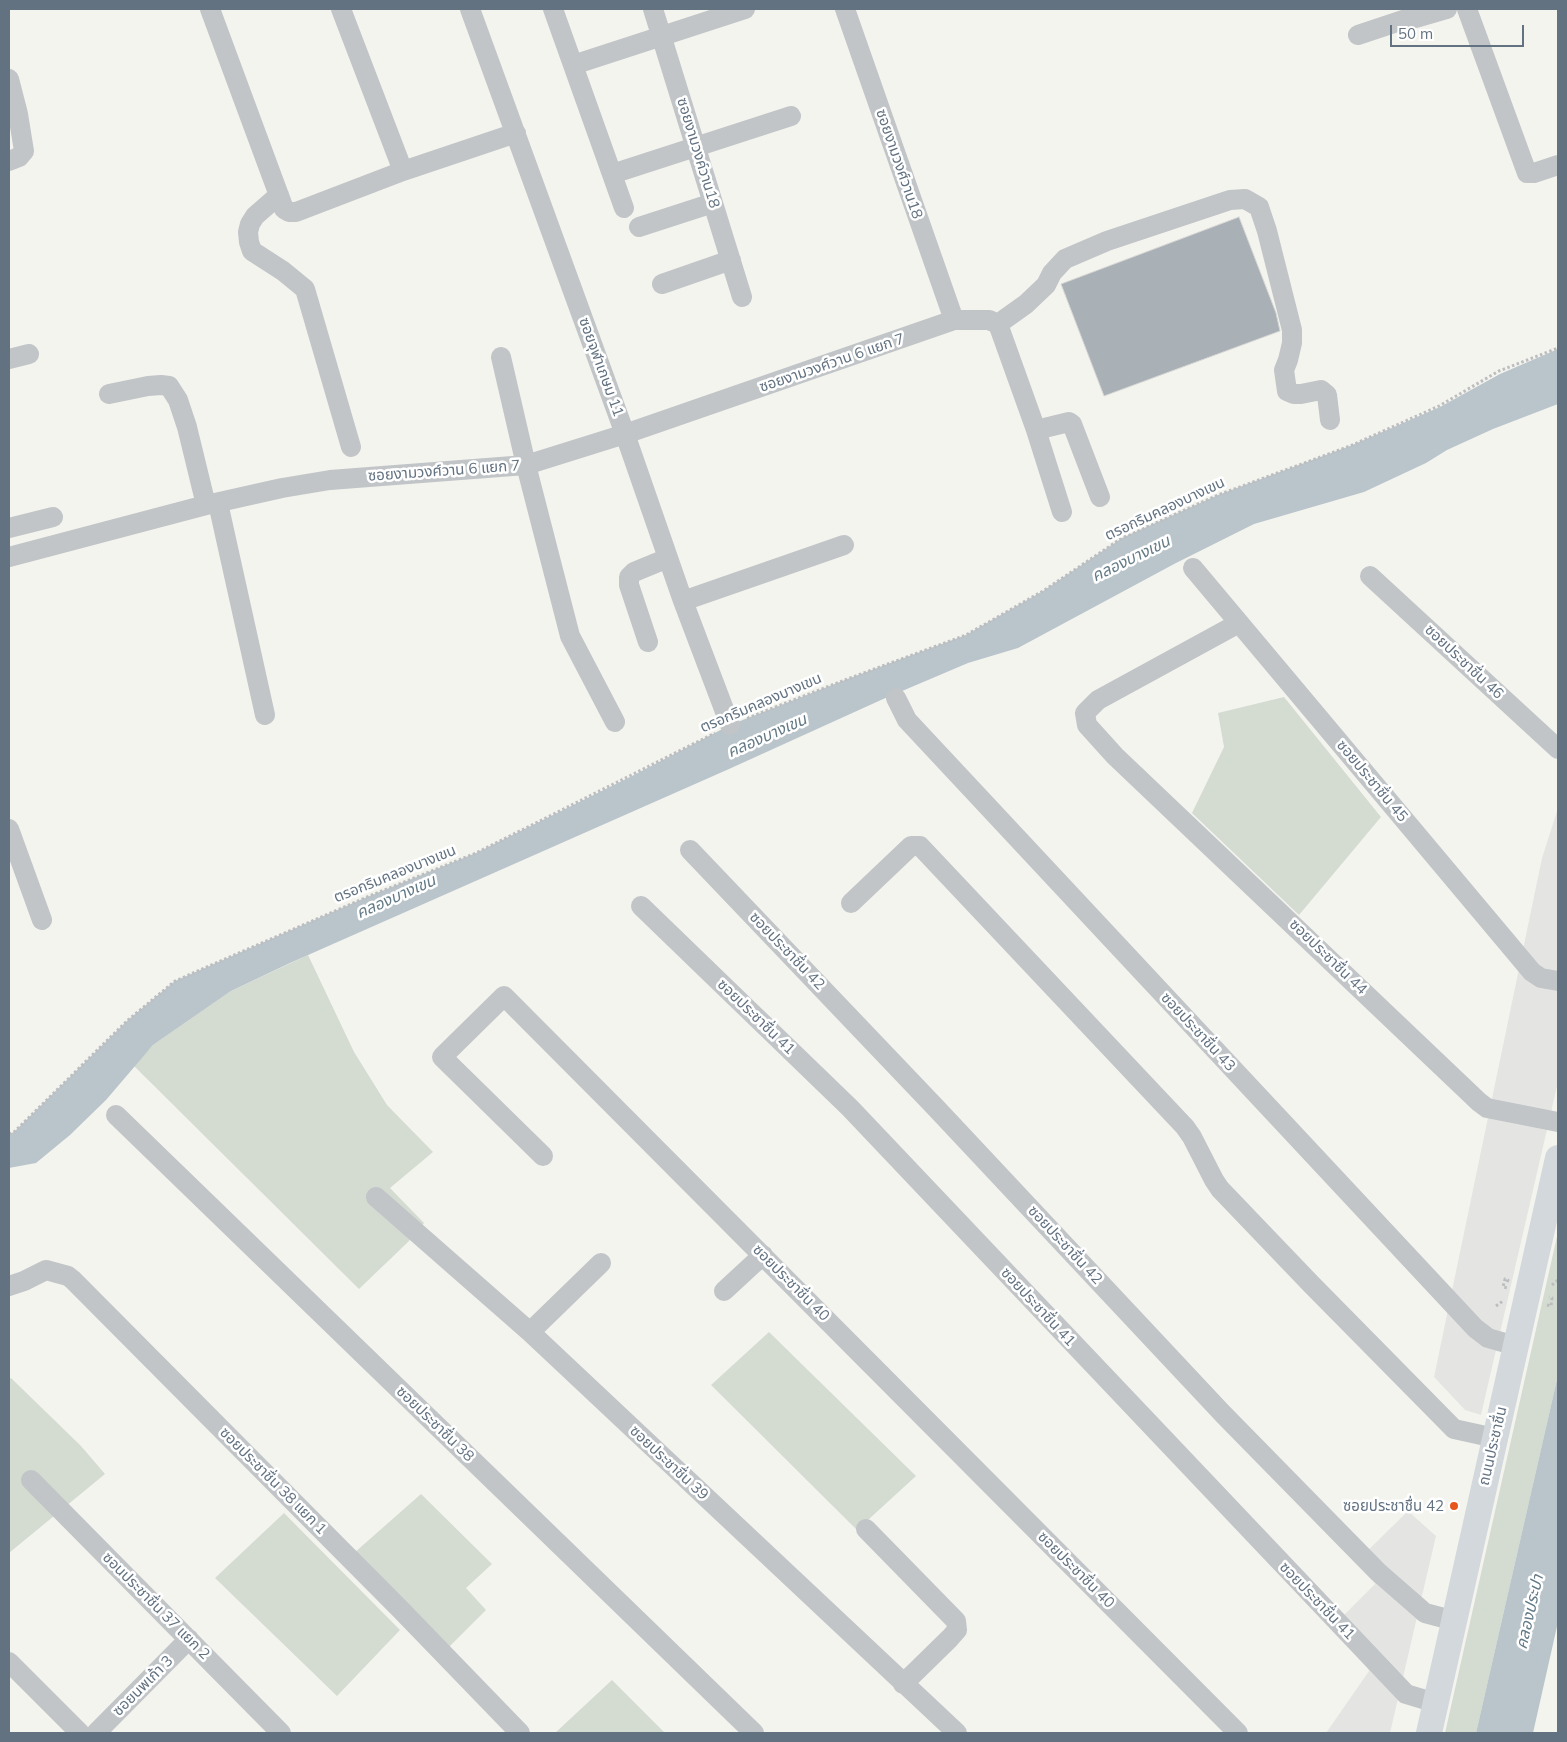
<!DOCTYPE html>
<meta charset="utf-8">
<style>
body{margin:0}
#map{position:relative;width:1567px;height:1742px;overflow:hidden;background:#f4f4ef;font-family:Mulish,sans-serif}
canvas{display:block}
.frame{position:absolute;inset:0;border:10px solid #627281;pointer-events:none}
.scale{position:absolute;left:1390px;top:25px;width:134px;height:22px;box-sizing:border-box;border:2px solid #627281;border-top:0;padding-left:6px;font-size:15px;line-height:18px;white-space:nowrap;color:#627281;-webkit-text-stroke:4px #fff;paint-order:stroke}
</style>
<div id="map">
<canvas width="1567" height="1742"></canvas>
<div class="frame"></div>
<div class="scale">50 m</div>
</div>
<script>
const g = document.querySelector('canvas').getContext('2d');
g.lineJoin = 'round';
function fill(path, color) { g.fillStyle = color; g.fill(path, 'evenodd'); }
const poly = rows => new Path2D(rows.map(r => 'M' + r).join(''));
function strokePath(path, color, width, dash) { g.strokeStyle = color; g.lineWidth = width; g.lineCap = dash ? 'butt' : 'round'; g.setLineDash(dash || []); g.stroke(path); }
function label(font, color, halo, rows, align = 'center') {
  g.font = font + ' Mulish,"Noto Sans Thai",sans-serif'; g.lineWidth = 5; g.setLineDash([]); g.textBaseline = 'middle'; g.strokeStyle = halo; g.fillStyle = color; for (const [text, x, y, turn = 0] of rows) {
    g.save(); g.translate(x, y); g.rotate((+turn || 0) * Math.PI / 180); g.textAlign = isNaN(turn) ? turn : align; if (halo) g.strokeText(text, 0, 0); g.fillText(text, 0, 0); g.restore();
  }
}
fill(poly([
 [1558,808,1558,1082,1481,1415,1465,1410,1434,1377,1542,858],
 [1408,1511,1436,1536,1390,1733,1326,1733,1369,1671,1343,1616,1375,1584,1358,1560]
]), '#e4e5e3');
fill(poly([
 [1284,697,1381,817,1299,915,1192,813,1224,747,1218,713],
 [308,955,354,1052,387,1105,433,1152,390,1188,424,1223,408,1242,359,1289,134,1066,153,1045,231,991],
 [1558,1232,1558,1375,1476,1733,1445,1733],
 [769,1332,916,1476,857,1530,711,1385],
 [11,1378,81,1446,105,1474,9,1553,9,1379],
 [421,1494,492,1564,466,1588,486,1610,448,1648,354,1553],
 [284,1513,400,1630,337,1696,215,1578],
 [612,1680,665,1733,555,1733]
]), '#d4dbd1');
fill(poly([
 [1558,349,1558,404,1493,429,1447,450,1426,463,1364,492,1254,524,1176,563,1018,648,968,663,881,700,729,769,290,963,231,991,153,1045,106,1100,70,1135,36,1163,9,1168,9,1134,14,1132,128,1020,175,981,367,897,476,853,632,776,730,725,850,678,966,635,1043,591,1122,538,1218,495,1350,446,1440,407,1500,374],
 [1558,1375,1558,1622,1533,1733,1476,1733]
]), '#bac5cb');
const building = poly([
 [1239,217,1276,313,1280,331,1104,396,1061,284,1239,217]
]);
fill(building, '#a9b0b6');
strokePath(building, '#d5d5d3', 1);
strokePath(poly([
 [747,718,850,678,966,635,1043,591,1122,538,1218,495,1350,446,1439,406,1499,371,1558,348],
 [9,1134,14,1132,128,1020,175,981,367,897,476,853,715,733],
 [1507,1282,1508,1280,1505,1279,1503,1287,1508,1288],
 [1552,1285,1558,1280],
 [1547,1305,1551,1306,1552,1298,1549,1297],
 [1496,1306,1503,1301]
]), '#bbbdbf', 3, [2.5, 2.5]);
strokePath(poly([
 [210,9,284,209,289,212,296,212,403,171,516,133],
 [341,9,403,171],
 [470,9,625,434,683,601,730,725],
 [553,9,624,208],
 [653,9,742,297],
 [845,9,954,320],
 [1467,9,1527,173,1534,173,1558,165],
 [1358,35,1409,18,1416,18,1447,9],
 [573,65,745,9],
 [9,79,18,114,24,151,19,157,9,161],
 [612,174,791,116],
 [279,195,255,216,250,224,248,232,249,242,252,251,283,271,305,289,351,447],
 [639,227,713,203],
 [662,284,731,260],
 [998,324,1026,304,1046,285,1052,273,1065,259,1107,241,1230,200,1245,199,1259,207,1267,231,1292,330,1292,343,1288,360,1284,370,1287,391,1294,394,1301,394,1321,390,1327,395,1330,420],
 [501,357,526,465,570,636,615,722],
 [9,359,29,354],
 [109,394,148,386,161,385,169,386,178,400,187,427,206,505],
 [1036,430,1062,512],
 [218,503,265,715],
 [9,528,53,517],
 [9,557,206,505,282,488,330,480,526,465,625,434,954,320,989,320,998,324,1036,430,1069,422,1072,424,1100,497],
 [1193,568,1532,972,1541,978,1558,981],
 [1370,576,1558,749],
 [683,601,844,545],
 [1239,623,1098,700,1085,713,1087,725,1115,756,1479,1102,1487,1108,1558,1122],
 [648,642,629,585,629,577,634,572,668,558],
 [896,698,907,720,1475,1328,1488,1338,1516,1346],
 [9,829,42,920],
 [690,850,937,1109,1223,1414,1378,1572,1425,1613,1455,1621],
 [851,903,911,846,920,846,1185,1127,1192,1137,1214,1180,1220,1189,1311,1284,1454,1429,1495,1438],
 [641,906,850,1108,1406,1694,1436,1703],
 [116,1115,754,1733],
 [543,1156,442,1057,504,996,1238,1733],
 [376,1197,530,1332,957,1733],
 [9,1286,24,1281,46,1270,68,1276,73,1280,401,1610,520,1733],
 [724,1291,763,1255],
 [530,1332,601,1263],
 [31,1480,281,1733],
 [866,1529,956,1621,957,1630,950,1638,903,1684],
 [9,1662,80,1733],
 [96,1733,189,1639]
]), '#c1c5c8', 20);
strokePath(poly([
 [1429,1733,1558,1158]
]), '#d3d8dc', 26);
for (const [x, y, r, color] of [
 [1454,1506,5,"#e7561d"]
]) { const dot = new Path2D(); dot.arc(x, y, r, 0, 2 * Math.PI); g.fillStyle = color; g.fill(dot); strokePath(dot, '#fff', 2); }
label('15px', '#627281', '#fff', [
 ["ซอยงามวงค์วาน18",698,153,73],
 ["ซอยงามวงศ์วาน18",899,164,71],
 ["ซอยงามวงศ์วาน 6 แยก 7",832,363,-19],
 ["ซอยจุฬาเกษม 11",601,367,70],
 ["ซอยงามวงศ์วาน 6 แยก 7",444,471,-4],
 ["ตรอกริมคลองบางเขน",1165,509,-25],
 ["ซอยประชาชื่น 46",1464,662,43],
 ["ตรอกริมคลองบางเขน",761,703,-23],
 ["ซอยประชาชื่น 45",1372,781,50],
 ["ตรอกริมคลองบางเขน",395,874,-22],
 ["ซอยประชาชื่น 42",787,951,46],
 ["ซอยประชาชื่น 44",1328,957,44],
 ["ซอยประชาชื่น 41",756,1017,44],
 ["ซอยประชาชื่น 43",1198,1032,47],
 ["ซอยประชาชื่น 42",1065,1245,47],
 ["ซอยประชาชื่น 40",791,1283,45],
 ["ซอยประชาชื่น 41",1038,1307,47],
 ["ซอยประชาชื่น 38",435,1424,44],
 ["ถนนประชาชื่น",1493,1446,-77],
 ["ซอยประชาชื่น 39",669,1463,43],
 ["ซอยประชาชื่น 38 แยก 1",273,1481,45],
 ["ซอยประชาชื่น 40",1076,1570,45],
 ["ซอยประชาชื่น 41",1317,1601,46],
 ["ซอนประชาชื่น 37 แยก 2",156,1606,45],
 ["ซอยนพเก้า 3",143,1686,-45]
]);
label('15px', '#627281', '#fff', [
 ["ซอยประชาชื่น 42",1444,1506]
], 'right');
label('italic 16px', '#637a86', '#fff', [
 ["คลองบางเขน",1131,559,-26],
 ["คลองบางเขน",767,736,-24],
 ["คลองบางเขน",396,897,-24],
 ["คลองประปา",1530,1612,-77]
]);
</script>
